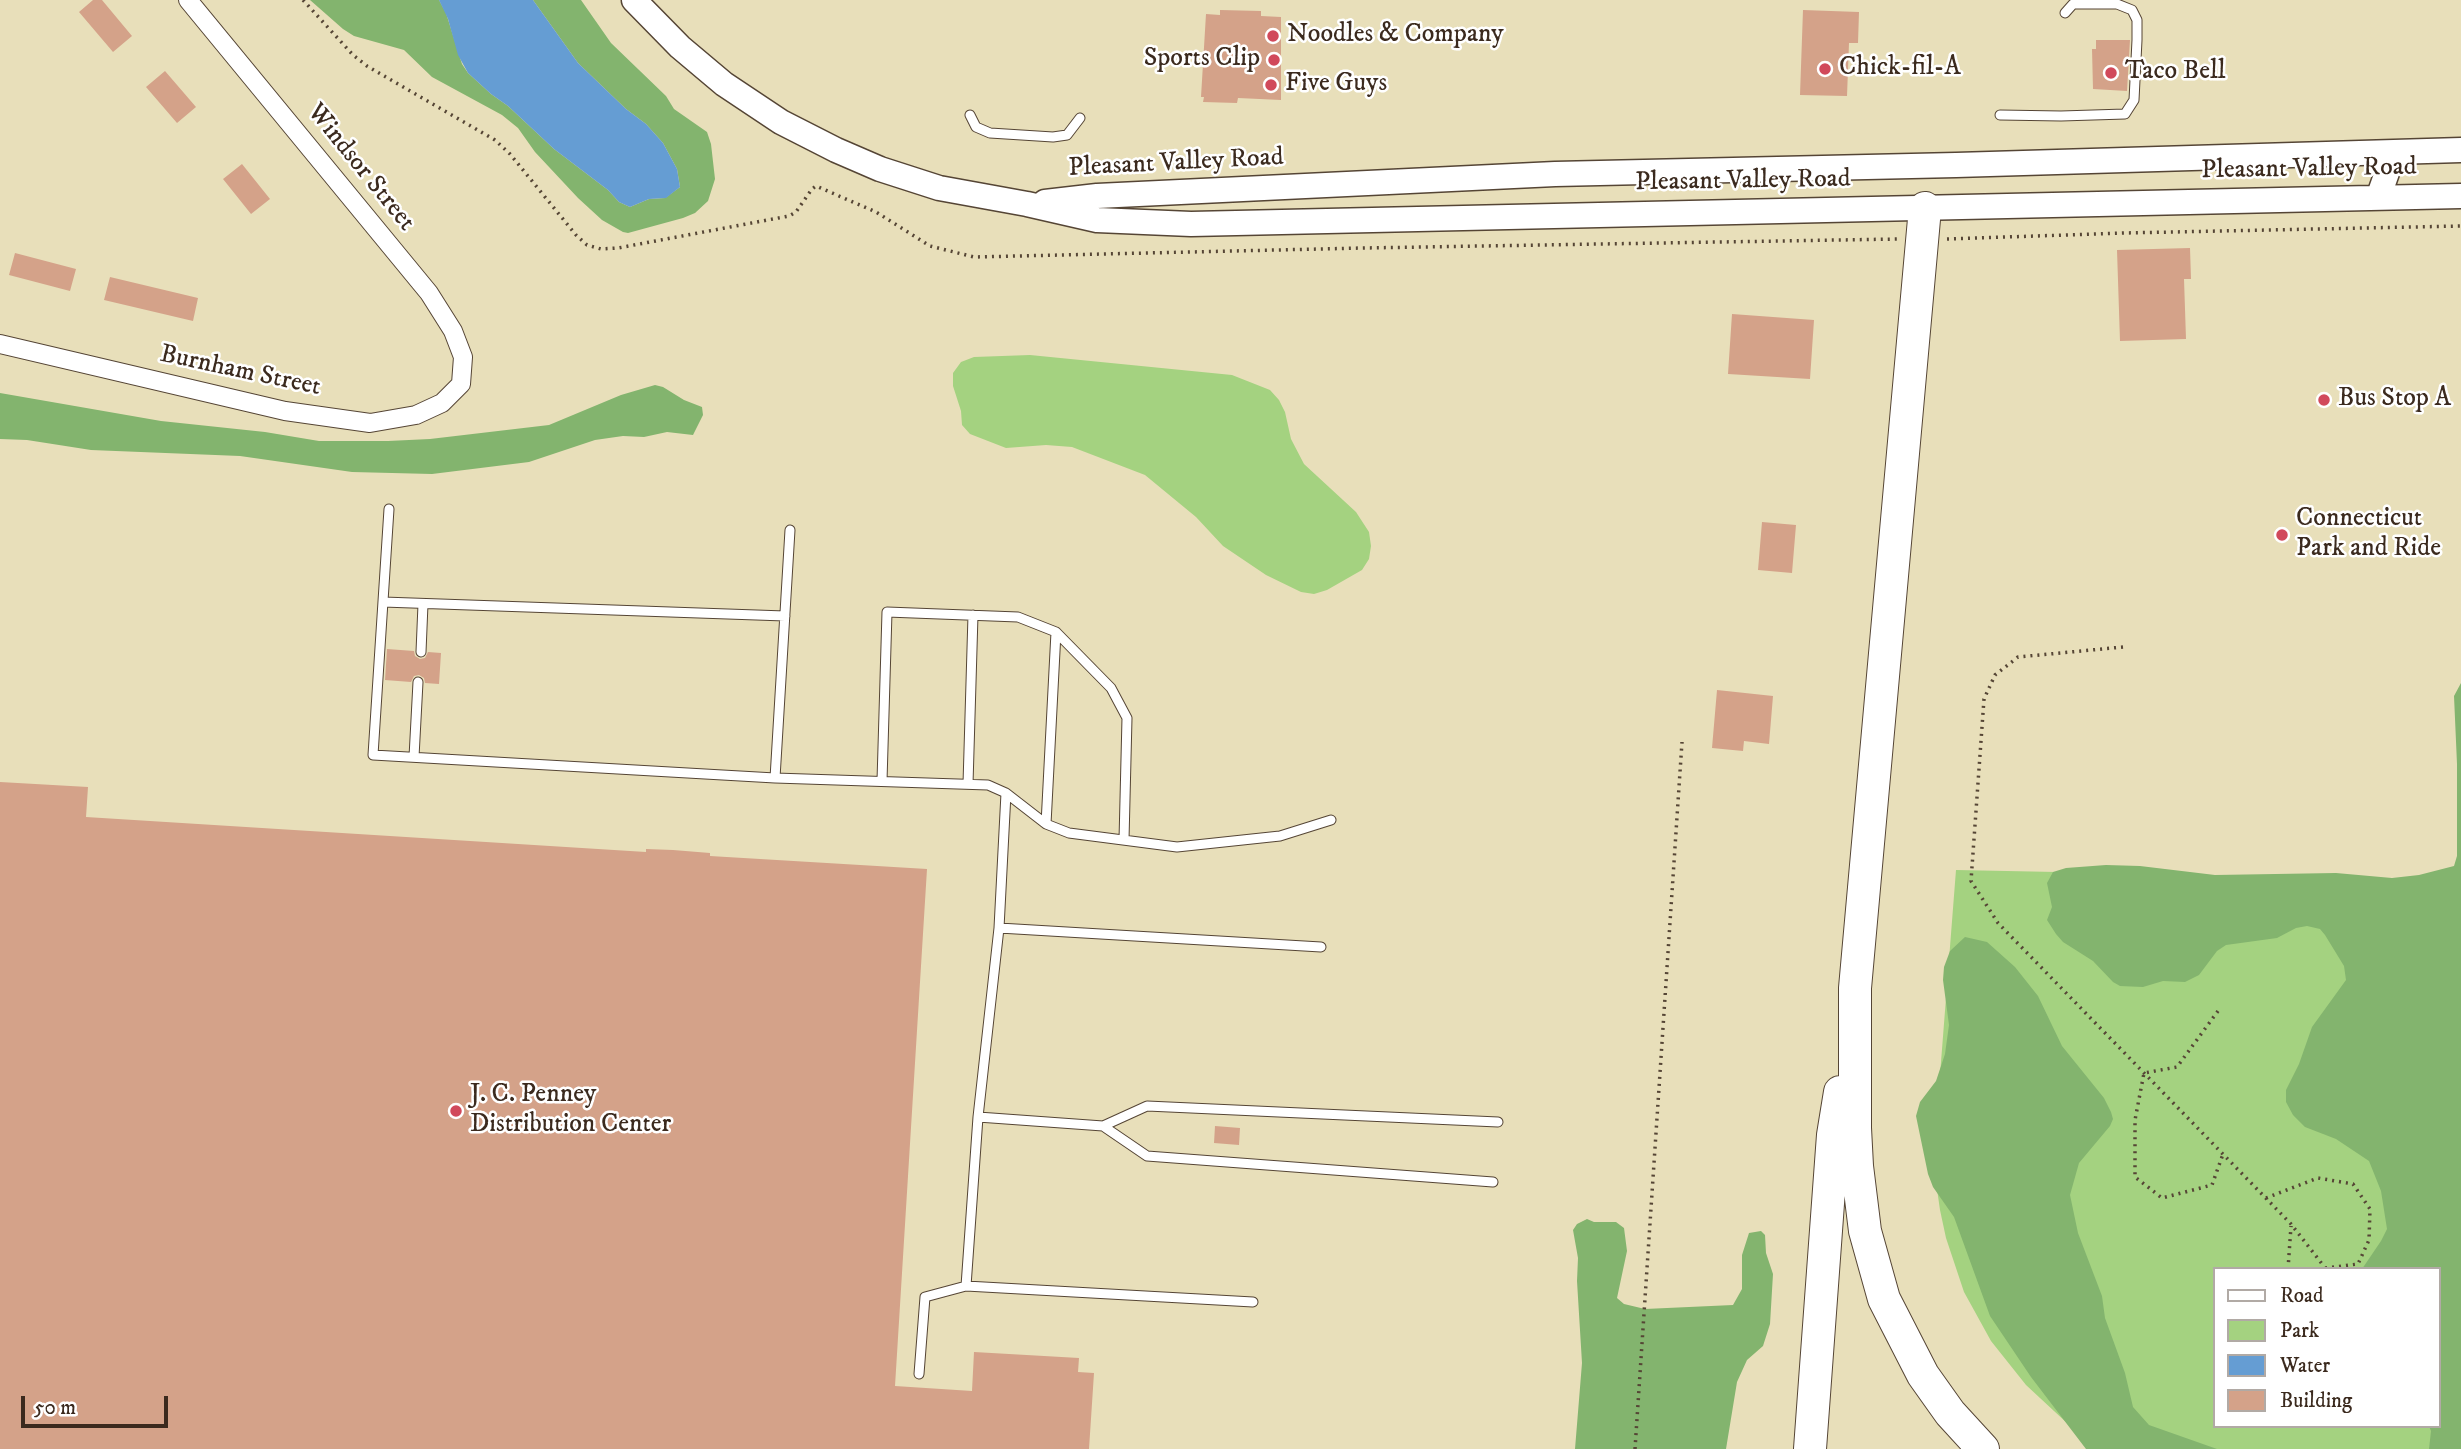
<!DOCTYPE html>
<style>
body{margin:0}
#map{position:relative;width:2461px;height:1449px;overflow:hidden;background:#e8dfba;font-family:"IM FELL DW Pica",serif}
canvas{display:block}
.legend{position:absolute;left:2213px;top:1267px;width:228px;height:161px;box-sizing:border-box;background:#fff;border:2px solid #b1aaa5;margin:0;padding:9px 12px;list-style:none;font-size:21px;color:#3b2a1e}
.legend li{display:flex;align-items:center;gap:14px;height:35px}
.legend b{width:35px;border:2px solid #b1aaa5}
.scale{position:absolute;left:21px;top:1396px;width:147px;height:32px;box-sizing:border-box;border:4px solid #3b2a1e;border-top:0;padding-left:9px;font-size:21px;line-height:24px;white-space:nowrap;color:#3b2a1e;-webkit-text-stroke:5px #fff;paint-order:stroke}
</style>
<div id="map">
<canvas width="2461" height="1449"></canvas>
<ul class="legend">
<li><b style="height:9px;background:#fff"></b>Road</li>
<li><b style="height:19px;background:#a4d280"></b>Park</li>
<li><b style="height:19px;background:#659dd3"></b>Water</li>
<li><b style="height:19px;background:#d4a289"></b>Building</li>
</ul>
<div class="scale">50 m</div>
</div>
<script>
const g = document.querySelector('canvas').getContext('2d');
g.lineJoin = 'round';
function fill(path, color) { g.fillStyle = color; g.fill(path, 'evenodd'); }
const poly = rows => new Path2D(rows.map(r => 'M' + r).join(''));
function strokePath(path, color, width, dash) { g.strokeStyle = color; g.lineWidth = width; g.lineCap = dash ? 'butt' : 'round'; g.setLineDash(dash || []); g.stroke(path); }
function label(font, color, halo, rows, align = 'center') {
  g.font = font + ' "IM FELL DW Pica",serif'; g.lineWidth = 5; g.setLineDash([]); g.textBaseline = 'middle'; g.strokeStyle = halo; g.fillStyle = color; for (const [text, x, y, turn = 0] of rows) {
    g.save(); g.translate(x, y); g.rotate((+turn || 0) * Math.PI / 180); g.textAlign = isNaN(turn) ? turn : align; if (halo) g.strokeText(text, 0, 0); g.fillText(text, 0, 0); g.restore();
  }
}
fill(poly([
 [1030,355,1232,375,1270,390,1279,400,1285,412,1291,439,1304,464,1356,512,1369,532,1371,546,1369,559,1362,570,1327,590,1314,594,1301,592,1266,575,1223,546,1196,517,1145,475,1072,447,1046,445,1006,448,970,434,962,425,961,411,953,386,953,373,961,362,974,357],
 [1956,870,2461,880,2461,1449,2107,1449,2068,1424,2026,1385,1991,1341,1964,1292,1946,1238,1940,1210,1936,1182,1936,1126],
 [2214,1269,2438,1269,2438,1426,2214,1426]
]), '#a4d280');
fill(poly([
 [310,0,439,0,446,13,462,64,468,73,491,94,508,106,554,149,608,190,619,202,630,207,649,199,665,198,680,187,677,169,663,143,646,124,626,109,578,63,533,0,581,0,611,43,666,96,674,109,707,132,711,144,715,179,708,201,695,213,683,218,628,233,623,232,602,220,578,198,535,152,518,128,502,115,432,77,404,50,354,36,343,29],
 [655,385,663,387,684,400,702,407,703,415,693,435,667,432,644,437,623,436,595,440,529,462,432,474,352,472,240,456,91,450,27,440,0,439,0,393,161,421,265,432,319,441,388,441,430,439,549,425,621,395],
 [2461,683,2461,1449,2429,1449,2431,1431,2429,1426,2438,1426,2438,1269,2362,1269,2381,1241,2387,1229,2381,1191,2369,1161,2336,1139,2305,1127,2293,1115,2286,1102,2286,1090,2299,1064,2312,1027,2346,980,2344,966,2325,935,2320,929,2307,926,2296,928,2277,938,2226,945,2217,951,2199,975,2185,982,2163,981,2143,987,2120,986,2113,982,2093,961,2063,942,2056,934,2047,920,2052,907,2047,883,2053,872,2066,868,2106,865,2140,866,2215,875,2336,873,2392,878,2419,875,2454,866,2457,856,2457,764,2454,696],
 [1965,937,1987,942,2015,967,2038,996,2062,1046,2104,1098,2111,1112,2113,1119,2110,1126,2079,1163,2070,1195,2078,1233,2102,1296,2105,1318,2125,1373,2133,1407,2149,1425,2217,1449,2086,1449,2031,1377,1990,1316,1954,1217,1933,1187,1928,1174,1916,1116,1920,1102,1936,1081,1945,1054,1949,1025,1943,980,1944,967,1950,951],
 [1587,1219,1594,1222,1616,1222,1624,1228,1627,1251,1617,1298,1624,1304,1645,1309,1733,1305,1742,1289,1742,1255,1749,1233,1761,1231,1765,1235,1766,1253,1773,1274,1770,1324,1763,1346,1747,1360,1737,1382,1726,1449,1575,1449,1582,1363,1577,1281,1578,1258,1573,1230,1577,1224]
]), '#83b46e');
fill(poly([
 [439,0,533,0,578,63,626,109,646,124,663,143,677,169,680,187,666,198,649,199,630,207,619,202,608,190,554,149,508,106,491,94,468,73,458,55,448,19]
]), '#659dd3');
fill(poly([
 [93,0,102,0,132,36,113,52,79,12],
 [1220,10,1261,11,1261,16,1281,17,1281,100,1238,98,1237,103,1203,102,1204,97,1201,97,1206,14,1220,15],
 [1803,10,1859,12,1858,43,1849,43,1847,96,1800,95],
 [2096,40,2130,40,2127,91,2093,89,2092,49,2096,49],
 [165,71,196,107,177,123,146,87],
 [242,164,270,199,251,214,223,179],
 [2190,248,2191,279,2184,279,2186,339,2120,341,2117,250],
 [15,253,76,269,70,291,9,275],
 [110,277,198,298,193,321,104,300],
 [1732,314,1814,320,1810,379,1728,374],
 [1762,522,1796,525,1792,573,1758,570],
 [387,649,414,651,415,656,420,659,425,658,428,652,441,653,439,684,425,683,424,678,419,675,414,676,411,682,385,680],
 [1717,690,1773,696,1769,744,1744,741,1743,751,1712,748],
 [0,782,88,787,86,817,646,852,646,849,673,850,710,853,710,856,927,869,895,1386,972,1391,974,1352,1079,1358,1078,1372,1094,1373,1089,1449,0,1449],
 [1215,1126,1240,1128,1239,1145,1214,1143]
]), '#d4a289');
const service = poly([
 [970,115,976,127,990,133,1053,137,1067,135,1080,118],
 [2000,115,2061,116,2125,114,2134,100,2137,40,2137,20,2132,10,2117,4,2073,4,2065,13],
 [389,509,373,755,775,778],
 [790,530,775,778,988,785,1006,793],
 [383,602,785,616],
 [421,652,423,604],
 [414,757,418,682],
 [882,781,887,612,1018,617,1056,632,1111,688,1127,718,1124,840],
 [968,784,973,615],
 [1046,824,1056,632],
 [999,928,1006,793,1046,824,1069,833,1177,847,1280,836,1331,820],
 [978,1117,999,928,1321,947],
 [1103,1126,1147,1156,1493,1182],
 [1253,1302,966,1286,978,1117,1103,1126,1147,1106,1498,1122],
 [919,1374,925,1297,966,1286]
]);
const minor = poly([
 [0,344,285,411,370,423,416,415,442,403,461,384,463,357,453,331,429,293,188,0]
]);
const secondary = poly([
 [634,0,680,47,724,84,781,122,836,150,880,169,939,188,1027,204,1097,220,1191,224,2461,196],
 [2378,198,2394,153],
 [1045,202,1097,196,1555,174,1956,165,2461,150]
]);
const motorway = poly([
 [1925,208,1855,988,1855,1128,1857,1166,1865,1231,1884,1299,1923,1375,1950,1413,1983,1449],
 [1810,1449,1833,1135,1840,1092]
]);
strokePath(service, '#554535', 11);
strokePath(minor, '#554535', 20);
strokePath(secondary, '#554535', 27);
strokePath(motorway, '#554535', 34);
strokePath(poly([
 [303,0,353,55,367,66,495,140,510,154,576,235,587,245,601,249,618,248,789,216,796,212,812,189,816,186,876,212,930,246,974,257,1363,248,1898,239],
 [1947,239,2124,233,2461,226],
 [2123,647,2018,657,1995,675,1984,699,1971,881,1998,923,2291,1224,2326,1269],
 [2218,1011,2177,1067,2144,1073,2135,1120,2135,1177,2162,1198,2212,1185,2223,1154],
 [2266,1198,2318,1178,2353,1184,2370,1209,2369,1240,2358,1264,2326,1268],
 [2288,1269,2291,1226],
 [1635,1449,1682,742]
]), '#554535', 3.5, [2, 5]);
strokePath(service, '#fff', 9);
strokePath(minor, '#fff', 18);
strokePath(secondary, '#fff', 24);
strokePath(motorway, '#fff', 32);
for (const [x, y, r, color] of [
 [1273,36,7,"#d1495b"],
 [1274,60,7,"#d1495b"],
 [1825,69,7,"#d1495b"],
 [2111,73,7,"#d1495b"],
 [1271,85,7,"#d1495b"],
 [2324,400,7,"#d1495b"],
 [2282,535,7,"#d1495b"],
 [456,1111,7,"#d1495b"]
]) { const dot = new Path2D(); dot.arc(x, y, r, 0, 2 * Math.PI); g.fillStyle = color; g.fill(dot); strokePath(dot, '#fff', 2.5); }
label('26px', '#3b2a1e', '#fff', [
 ["Noodles & Company",1287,36],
 ["Sports Clip",1260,60,"right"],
 ["Chick-fil-A",1839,69],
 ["Taco Bell",2125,73],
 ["Five Guys",1285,85],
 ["Bus Stop A",2338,400],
 ["Connecticut",2296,520],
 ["Park and Ride",2296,550],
 ["J. C. Penney",470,1096],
 ["Distribution Center",470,1126]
], 'left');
label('26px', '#3b2a1e', '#fff', [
 ["Pleasant Valley Road",1176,164,-3],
 ["Windsor Street",360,168,51],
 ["Pleasant Valley Road",2309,170,-1],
 ["Pleasant Valley Road",1743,182,-1],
 ["Burnham Street",240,372,12]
]);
</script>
